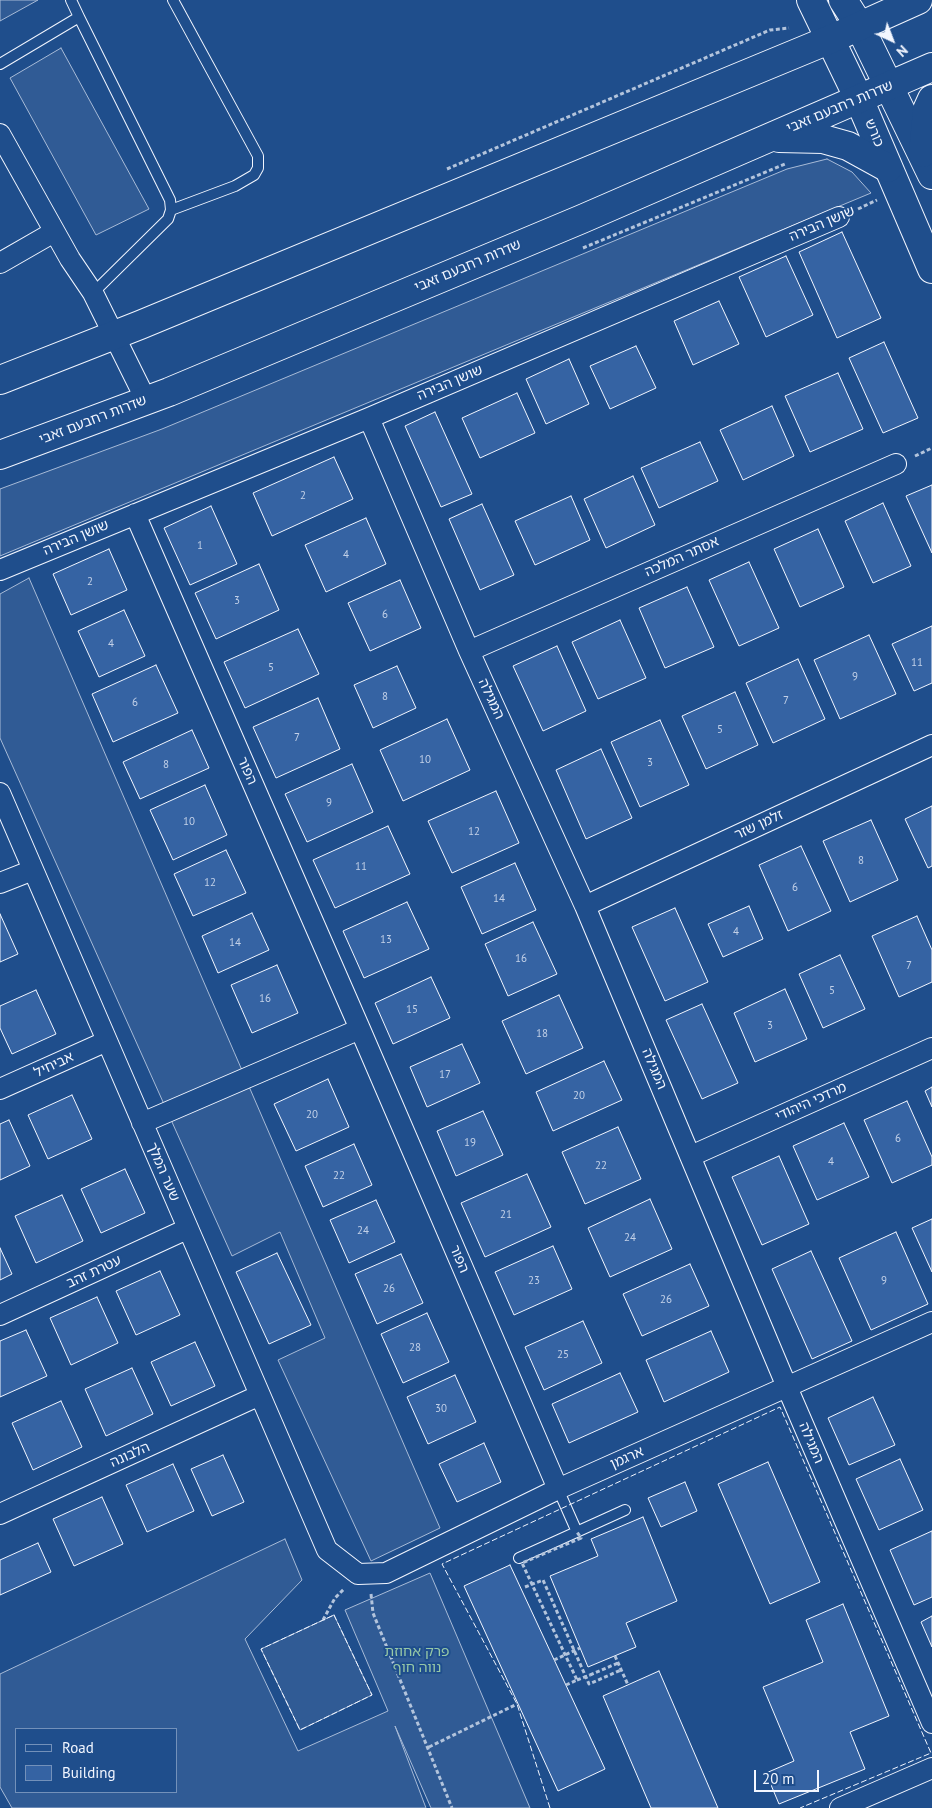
<!DOCTYPE html>
<meta charset="utf-8">
<style>
body{margin:0}
#map{position:relative;width:932px;height:1808px;overflow:hidden;background:#1f4e8c;font-family:"PT Sans",sans-serif}
canvas{display:block}
.legend{position:absolute;left:15px;top:1728px;width:162px;height:65px;box-sizing:border-box;background:#1f4e8c;border:1px solid #7391ba;margin:0;padding:6px 9px;list-style:none;font-size:15px;color:#f2f6ff}
.legend li{display:flex;align-items:center;gap:10px;height:25px}
.legend b{width:25px;border:1px solid #7391ba}
.north{position:absolute;left:867px;top:15px;width:50px;height:50px;-webkit-text-stroke:4px #1f4e8c;paint-order:stroke;rotate:137deg;font-size:14px;font-weight:700;line-height:20px;text-align:center;color:#f2f6ff}
.north::after{content:'';display:block;margin:auto;width:18px;height:22px;background:#f2f6ff;clip-path:polygon(50% 0,100% 100%,50% 72%,0 100%)}
.scale{position:absolute;left:754px;top:1770px;width:65px;height:22px;box-sizing:border-box;border:2px solid #f2f6ff;border-top:0;padding-left:6px;font-size:15px;line-height:18px;white-space:nowrap;color:#f2f6ff;-webkit-text-stroke:4px #1f4e8c;paint-order:stroke}
</style>
<div id="map">
<canvas width="932" height="1808"></canvas>
<ul class="legend">
<li><b style="height:6px;background:#1f4e8c"></b>Road</li>
<li><b style="height:14px;background:#3563a3"></b>Building</li>
</ul>
<div class="north">N</div>
<div class="scale">20 m</div>
</div>
<script>
const g = document.querySelector('canvas').getContext('2d');
g.lineJoin = 'round';
function fill(path, color) { g.fillStyle = color; g.fill(path, 'evenodd'); }
const poly = rows => new Path2D(rows.map(r => 'M' + r).join(''));
function strokePath(path, color, width, dash) { g.strokeStyle = color; g.lineWidth = width; g.lineCap = dash ? 'butt' : 'round'; g.setLineDash(dash || []); g.stroke(path); }
function label(font, color, halo, rows, align = 'center') {
  g.font = font + ' "PT Sans","Noto Sans Hebrew",sans-serif'; g.lineWidth = 4; g.setLineDash([]); g.textBaseline = 'middle'; g.strokeStyle = halo; g.fillStyle = color; for (const [text, x, y, turn = 0] of rows) {
    g.save(); g.translate(x, y); g.rotate((+turn || 0) * Math.PI / 180); g.textAlign = isNaN(turn) ? turn : align; if (halo) g.strokeText(text, 0, 0); g.fillText(text, 0, 0); g.restore();
  }
}
const built = poly([
 [0,0,38,0,0,21,0,0],
 [61,48,149,209,96,235,10,78,61,48],
 [827,159,852,172,871,193,0,556,0,489,162,429,787,169,827,159],
 [29,578,440,1528,371,1561,278,1360,325,1338,280,1232,232,1256,0,738,0,594,29,578],
 [285,1539,302,1580,245,1639,298,1751,388,1711,345,1610,430,1573,530,1808,431,1808,395,1726,426,1808,12,1808,0,1787,0,1674,285,1539],
 [16,1729,176,1729,176,1792,16,1792,16,1729],
 [334,1615,372,1695,300,1730,261,1649,334,1615]
]);
fill(built, '#305b95');
strokePath(built, '#a8bbd7', 1);
const building = poly([
 [842,232,881,318,837,338,799,252,842,232],
 [786,256,813,315,766,337,739,277,786,256],
 [719,301,739,344,693,365,674,321,719,301],
 [884,342,918,418,883,433,849,358,884,342],
 [636,346,656,388,610,409,590,366,636,346],
 [569,359,589,404,546,424,526,379,569,359],
 [838,373,863,429,810,452,785,396,838,373],
 [517,393,535,433,480,458,462,418,517,393],
 [772,406,794,456,743,480,720,430,772,406],
 [435,412,472,494,441,507,405,426,435,412],
 [700,442,718,481,659,508,641,468,700,442],
 [334,457,353,499,272,536,253,493,334,457],
 [633,476,655,525,606,548,584,499,633,476],
 [932,485,932,553,906,496,932,485],
 [571,496,590,540,535,565,515,521,571,496],
 [883,503,911,566,873,583,845,521,883,503],
 [482,504,514,575,480,590,449,519,482,504],
 [211,506,237,564,190,585,164,528,211,506],
 [366,518,386,564,326,592,305,545,366,518],
 [818,529,844,587,800,607,774,549,818,529],
 [109,549,127,590,71,615,53,574,109,549],
 [749,562,779,628,739,646,709,580,749,562],
 [259,564,279,610,216,639,195,593,259,564],
 [400,580,421,628,370,651,348,603,400,580],
 [687,587,714,647,665,668,639,608,687,587],
 [124,610,145,656,99,677,78,631,124,610],
 [620,620,646,678,598,699,572,642,620,620],
 [932,626,932,683,914,691,892,644,932,626],
 [298,629,319,674,245,708,224,662,298,629],
 [869,635,896,694,840,719,814,660,869,635],
 [557,646,586,711,543,731,513,666,557,646],
 [798,659,825,719,773,743,746,683,798,659],
 [156,665,178,713,113,742,92,694,156,665],
 [397,666,416,708,373,728,354,685,397,666],
 [735,692,758,745,706,769,682,716,735,692],
 [318,698,340,749,276,778,253,727,318,698],
 [447,719,470,770,403,801,380,750,447,719],
 [660,720,689,785,640,807,611,742,660,720],
 [192,730,209,768,140,799,123,762,192,730],
 [601,749,632,818,586,839,556,770,601,749],
 [352,764,373,812,307,842,285,794,352,764],
 [205,785,227,835,173,860,150,810,205,785],
 [496,791,519,843,452,873,428,821,496,791],
 [932,806,932,866,928,868,905,819,932,806],
 [871,820,898,880,850,902,823,841,871,820],
 [388,826,410,874,335,908,313,860,388,826],
 [801,846,831,911,788,931,759,865,801,846],
 [226,850,246,893,193,916,174,874,226,850],
 [515,863,536,910,482,934,461,887,515,863],
 [407,902,429,949,364,978,343,931,407,902],
 [749,906,763,939,723,957,708,924,749,906],
 [675,908,708,982,665,1001,632,927,675,908],
 [252,913,269,950,218,973,202,936,252,913],
 [0,914,18,954,0,962,0,914],
 [917,916,932,950,932,982,899,997,872,936,917,916],
 [533,922,557,974,508,996,485,944,533,922],
 [840,955,865,1009,823,1028,799,974,840,955],
 [277,965,298,1013,252,1033,231,985,277,965],
 [431,977,450,1018,393,1044,375,1003,431,977],
 [785,989,807,1039,755,1062,734,1013,785,989],
 [36,990,56,1034,12,1054,0,1028,0,1006,36,990],
 [559,995,583,1048,526,1074,502,1021,559,995],
 [702,1004,738,1083,702,1099,666,1020,702,1004],
 [462,1044,480,1083,427,1107,410,1067,462,1044],
 [604,1061,622,1100,553,1131,536,1092,604,1061],
 [328,1079,349,1127,296,1151,274,1104,328,1079],
 [932,1087,932,1107,925,1091,932,1087],
 [72,1095,92,1139,48,1159,28,1115,72,1095],
 [907,1101,932,1157,932,1165,892,1183,864,1120,907,1101],
 [483,1111,503,1155,456,1176,437,1131,483,1111],
 [9,1120,30,1166,0,1180,0,1124,9,1120],
 [844,1123,869,1177,817,1200,793,1146,844,1123],
 [618,1127,641,1179,585,1204,562,1152,618,1127],
 [354,1144,372,1185,323,1207,305,1166,354,1144],
 [779,1156,809,1224,762,1245,732,1177,779,1156],
 [125,1169,145,1213,101,1233,81,1189,125,1169],
 [527,1174,551,1227,485,1257,461,1203,527,1174],
 [62,1195,83,1241,36,1263,15,1216,62,1195],
 [650,1199,672,1249,610,1277,588,1228,650,1199],
 [376,1200,395,1242,349,1263,330,1220,376,1200],
 [932,1219,932,1272,912,1228,932,1219],
 [896,1232,928,1304,871,1330,839,1258,896,1232],
 [553,1246,572,1289,514,1315,495,1272,553,1246],
 [0,1248,12,1274,0,1280,0,1248],
 [811,1251,852,1341,812,1359,772,1269,811,1251],
 [277,1253,311,1325,269,1344,236,1272,277,1253],
 [401,1254,423,1303,377,1324,355,1274,401,1254],
 [690,1264,709,1306,642,1336,623,1294,690,1264],
 [160,1271,180,1315,136,1335,116,1291,160,1271],
 [97,1297,118,1343,71,1365,50,1318,97,1297],
 [427,1313,449,1362,403,1383,381,1334,427,1313],
 [583,1321,602,1363,544,1390,525,1347,583,1321],
 [26,1330,47,1376,0,1397,0,1341,26,1330],
 [711,1331,729,1372,664,1402,646,1360,711,1331],
 [195,1342,215,1386,171,1406,151,1362,195,1342],
 [132,1368,153,1414,106,1436,85,1389,132,1368],
 [620,1373,638,1412,569,1443,552,1404,620,1373],
 [455,1375,476,1422,428,1444,407,1397,455,1375],
 [873,1397,895,1445,849,1465,828,1418,873,1397],
 [61,1401,82,1447,33,1470,12,1423,61,1401],
 [484,1443,501,1482,457,1502,439,1464,484,1443],
 [223,1455,244,1502,212,1516,191,1469,223,1455],
 [900,1459,923,1510,879,1530,856,1479,900,1459],
 [768,1462,820,1582,770,1604,718,1484,768,1462],
 [173,1464,194,1511,147,1532,126,1485,173,1464],
 [685,1482,697,1511,661,1527,648,1498,685,1482],
 [102,1497,123,1544,74,1566,53,1519,102,1497],
 [643,1517,677,1601,626,1623,636,1647,588,1667,550,1576,598,1556,591,1539,643,1517],
 [932,1531,932,1597,914,1605,890,1550,932,1531],
 [38,1543,51,1572,0,1595,0,1560,38,1543],
 [510,1565,605,1769,558,1791,464,1586,510,1565],
 [843,1604,889,1716,850,1732,865,1769,779,1804,766,1773,794,1761,763,1687,823,1662,806,1620,843,1604],
 [932,1616,932,1647,921,1622,932,1616],
 [659,1671,718,1808,651,1808,603,1696,659,1671]
]);
fill(building, '#3563a3');
strokePath(building, '#f2f6ff', 1);
const lane = poly([
 [79,17,170,200,171,210,168,219,93,293],
 [0,64,79,17,71,0],
 [171,210,235,186,254,175,258,168,258,156,173,0],
 [558,1489,577,1532],
 [519,1558,625,1510]
]);
const street = poly([
 [0,134,70,259,93,293,146,400],
 [0,263,54,232],
 [369,418,469,651,585,906,787,1387,932,1723],
 [135,514,360,1029,558,1489],
 [0,570,369,418,839,217],
 [469,651,896,464],
 [0,793,327,1550,358,1574,386,1573,558,1489,932,1322],
 [0,883,33,870],
 [585,906,932,745],
 [0,1089,107,1041],
 [142,1123,360,1029],
 [691,1156,932,1048],
 [0,1315,187,1229],
 [0,1514,260,1395],
 [840,1808,932,1768]
]);
const secondary = poly([
 [811,0,859,99,932,269],
 [843,0,859,25,932,175]
]);
const primary = poly([
 [779,138,823,139,848,146,888,168],
 [923,153,927,110,932,99],
 [0,380,140,325,831,39,918,0],
 [0,455,169,392,582,219,932,67]
]);
strokePath(lane, '#f2f6ff', 12);
strokePath(street, '#f2f6ff', 22);
strokePath(secondary, '#f2f6ff', 30);
strokePath(primary, '#f2f6ff', 30);
strokePath(poly([
 [447,169,770,30,789,28],
 [858,209,877,200],
 [583,248,785,164],
 [915,456,932,448],
 [525,1587,543,1580,589,1684,621,1670],
 [371,1594,373,1613,452,1808],
 [323,1620,335,1598,344,1589],
 [615,1656,628,1685],
 [554,1660,580,1648],
 [590,1675,618,1663],
 [429,1747,517,1704]
]), '#b3c4dc', 3, [4, 2.5]);
strokePath(lane, '#1f4e8c', 10);
strokePath(street, '#1f4e8c', 20);
strokePath(secondary, '#1f4e8c', 28);
strokePath(primary, '#1f4e8c', 28);
strokePath(poly([
 [577,1680,590,1675],
 [566,1685,577,1680,522,1563,581,1538,577,1532]
]), '#b3c4dc', 3, [4, 2.5]);
strokePath(poly([
 [334,1615,372,1695,300,1730,261,1649,334,1615],
 [550,1808,517,1704,442,1564,780,1407,931,1753,800,1808]
]), '#f2f6ff', 1, [6, 2.5]);
label('11px', '#c3d1e8', null, [
 ["2",303,496],
 ["1",200,546],
 ["4",346,555],
 ["2",90,582],
 ["3",237,601],
 ["6",385,615],
 ["4",111,644],
 ["11",917,663],
 ["5",271,668],
 ["9",855,677],
 ["8",385,697],
 ["7",786,701],
 ["6",135,703],
 ["5",720,730],
 ["7",297,738],
 ["10",425,760],
 ["3",650,763],
 ["8",166,765],
 ["9",329,803],
 ["10",189,822],
 ["12",474,832],
 ["8",861,861],
 ["11",361,867],
 ["12",210,883],
 ["6",795,888],
 ["14",499,899],
 ["4",736,932],
 ["13",386,940],
 ["14",235,943],
 ["16",521,959],
 ["7",909,966],
 ["5",832,991],
 ["16",265,999],
 ["15",412,1010],
 ["3",770,1026],
 ["18",542,1034],
 ["17",445,1075],
 ["20",579,1096],
 ["20",312,1115],
 ["6",898,1139],
 ["19",470,1143],
 ["4",831,1162],
 ["22",601,1166],
 ["22",339,1176],
 ["21",506,1215],
 ["24",363,1231],
 ["24",630,1238],
 ["23",534,1281],
 ["9",884,1281],
 ["26",389,1289],
 ["26",666,1300],
 ["28",415,1348],
 ["25",563,1355],
 ["30",441,1409]
]);
label('14px', '#f2f6ff', '#1f4e8c', [
 ["שדרות רחבעם זאבי",840,107,-23],
 ["כורש",874,133,67],
 ["שושן הבירה",822,224,-23],
 ["שדרות רחבעם זאבי",468,266,-23],
 ["שושן הבירה",450,383,-23],
 ["שדרות רחבעם זאבי",93,420,-21],
 ["שושן הבירה",76,538,-23],
 ["אסתר המלכה",682,557,-24],
 ["המגילה",491,699,65],
 ["הפור",247,771,66],
 ["זלמן שזר",759,825,-25],
 ["אביחיל",54,1065,-25],
 ["המגילה",654,1069,67],
 ["מרדכי היהודי",811,1102,-24],
 ["שער המלך",163,1172,67],
 ["הפור",459,1259,67],
 ["עטרת זהב",94,1272,-25],
 ["המגילה",811,1443,67],
 ["הלבונה",130,1455,-24],
 ["ארגמן",627,1458,-24]
]);
label('14px', '#97c8a6', '#1f4e8c', [
 ["פרק אחוזת",417,1652],
 ["נווה חוף",417,1668]
]);
</script>
